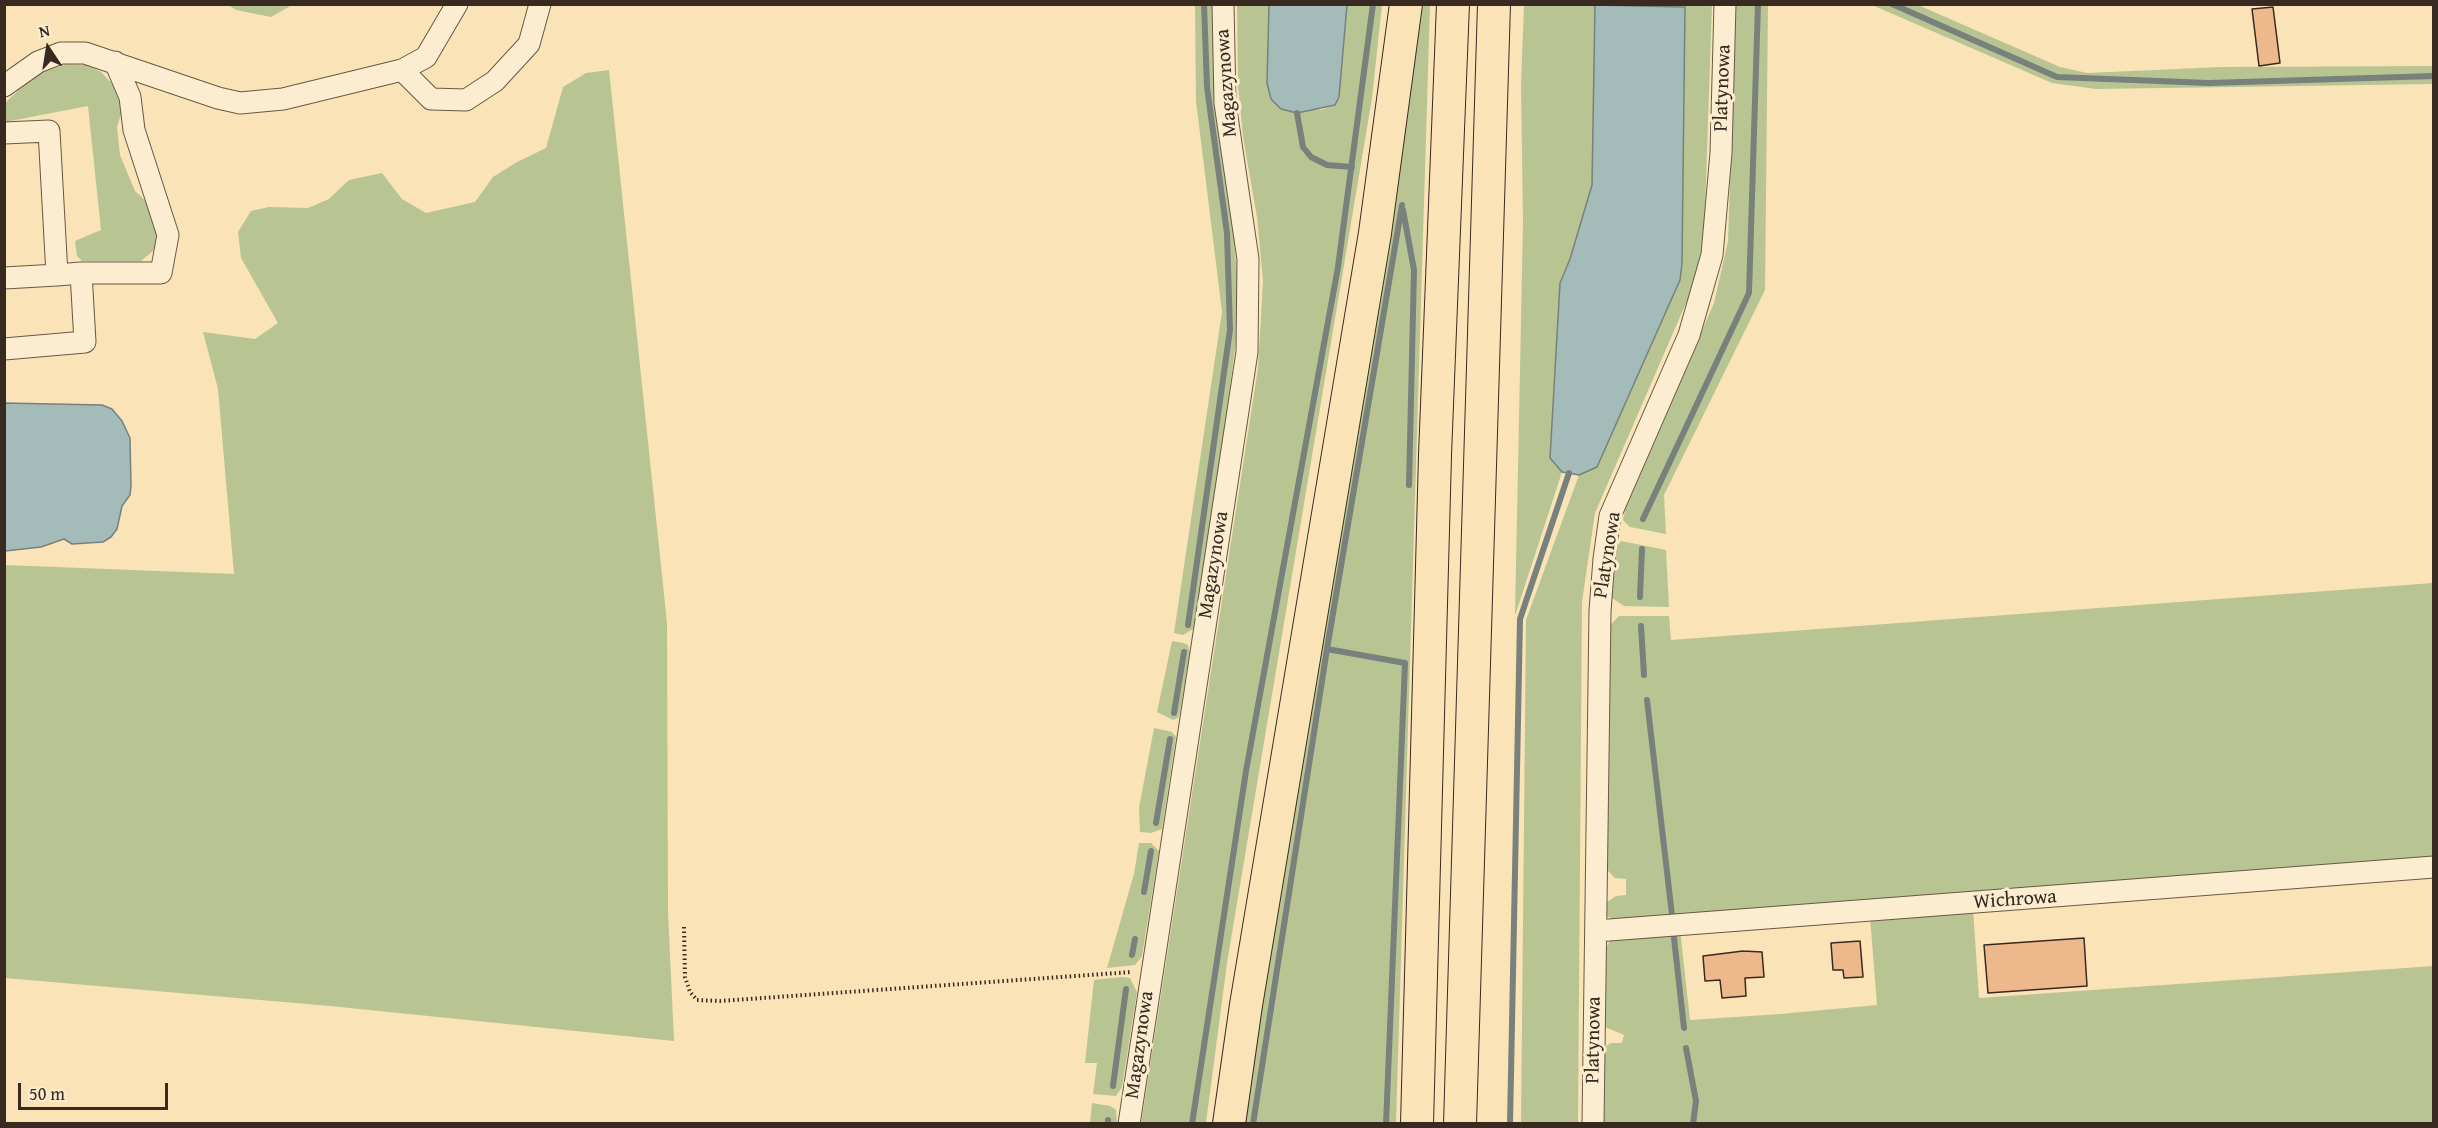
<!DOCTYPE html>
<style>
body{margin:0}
#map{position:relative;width:2438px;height:1128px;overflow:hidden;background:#fae3b7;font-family:"Gentium Book Plus",serif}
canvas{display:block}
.frame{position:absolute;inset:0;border:6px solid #382921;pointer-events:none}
.north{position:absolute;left:18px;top:18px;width:60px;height:60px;-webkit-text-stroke:4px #fcedd0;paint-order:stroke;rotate:348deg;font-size:16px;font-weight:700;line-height:24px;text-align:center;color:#382921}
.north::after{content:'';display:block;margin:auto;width:21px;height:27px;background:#382921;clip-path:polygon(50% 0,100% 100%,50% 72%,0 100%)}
.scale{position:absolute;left:18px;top:1083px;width:150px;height:27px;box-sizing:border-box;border:3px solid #382921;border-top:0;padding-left:8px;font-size:18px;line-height:21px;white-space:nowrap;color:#382921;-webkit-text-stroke:4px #fcedd0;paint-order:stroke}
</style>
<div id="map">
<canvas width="2438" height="1128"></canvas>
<div class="frame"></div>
<div class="north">N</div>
<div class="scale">50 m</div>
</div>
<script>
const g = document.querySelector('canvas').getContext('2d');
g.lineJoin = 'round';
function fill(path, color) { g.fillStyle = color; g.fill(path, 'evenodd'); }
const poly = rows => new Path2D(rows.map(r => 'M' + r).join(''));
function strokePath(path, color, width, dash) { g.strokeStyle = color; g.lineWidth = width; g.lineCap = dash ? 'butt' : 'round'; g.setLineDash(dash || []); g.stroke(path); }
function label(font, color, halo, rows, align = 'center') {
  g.font = font + ' "Gentium Book Plus",serif'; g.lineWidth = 6; g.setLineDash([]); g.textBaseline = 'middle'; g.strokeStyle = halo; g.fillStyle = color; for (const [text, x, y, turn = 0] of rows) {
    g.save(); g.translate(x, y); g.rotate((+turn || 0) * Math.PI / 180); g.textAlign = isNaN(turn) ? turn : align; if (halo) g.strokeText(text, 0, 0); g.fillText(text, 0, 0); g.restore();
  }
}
fill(poly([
 [228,5,292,5,271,17,236,10],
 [1195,5,1213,5,1239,296,1236,341,1217,486,1193,629,1183,635,1174,633,1222,312,1196,101],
 [1237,5,1269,5,1267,83,1321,110,1334,105,1339,97,1347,5,1382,5,1372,98,1227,963,1206,1123,1141,1124,1258,368,1263,281,1257,217,1243,137,1238,86],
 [1423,5,1430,5,1396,1123,1241,1124,1390,223],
 [1524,5,1595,5,1595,21,1592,185,1570,259,1560,283,1550,458,1562,472,1515,616,1523,221,1521,84],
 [1683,5,1712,5,1704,239,1693,287,1595,513,1582,602,1578,1123,1521,1124,1526,620,1579,475,1597,467,1685,7],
 [1736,5,1768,5,1765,290,1664,495,1666,534,1630,527,1623,520,1626,505,1714,303,1728,241],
 [1872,5,1918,5,2060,67,2087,73,2221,67,2433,66,2433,84,2096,89,2052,83],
 [67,64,88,65,101,72,117,89,123,108,117,127,120,155,135,191,148,203,158,240,154,250,141,261,82,261,77,256,75,241,101,230,88,106,5,122,4,104,10,98,37,74],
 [609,70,667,623,668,912,674,1041,330,1006,5,978,5,565,234,574,218,389,203,332,255,339,278,323,241,258,238,232,251,211,269,207,308,208,329,199,349,180,382,173,402,199,426,213,475,202,493,177,517,162,546,148,563,87,586,73],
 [1621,541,1666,550,1669,607,1624,606,1612,598,1617,547],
 [2433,583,2433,863,1616,921,1607,916,1607,902,1616,896,1626,895,1626,879,1615,878,1607,870,1610,625,1619,616,1669,616,1671,640],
 [1172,641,1184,643,1188,645,1190,654,1180,712,1178,718,1173,720,1157,712],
 [1154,728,1172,732,1176,737,1162,829,1151,833,1140,832,1139,808],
 [1139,843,1151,843,1159,851,1142,956,1135,965,1107,968,1134,874],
 [1973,909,1979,998,2433,966,2433,1123,1604,1124,1605,1047,1611,1043,1622,1043,1624,1035,1605,1027,1606,947,1611,940,1680,929,1690,1020,1780,1014,1877,1005,1870,916],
 [1122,977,1130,978,1137,992,1122,1087,1116,1096,1093,1094,1097,1063,1085,1063,1094,980],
 [1092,1103,1110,1106,1116,1110,1117,1123,1090,1123]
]), '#b8c593');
const water = poly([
 [1269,5,1347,5,1339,97,1335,105,1297,113,1281,109,1271,99,1267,83,1269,5],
 [1595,5,1685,7,1682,264,1680,280,1597,467,1579,475,1562,472,1550,458,1560,283,1570,259,1592,185,1595,5],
 [4,403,102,405,112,409,122,421,130,438,131,486,130,495,122,506,117,529,111,537,103,542,72,544,64,539,41,547,5,551,4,403]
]);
fill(water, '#a3bbb9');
strokePath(water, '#78817c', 1.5);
strokePath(poly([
 [1892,4,2057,77,2209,83,2434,76],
 [1297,113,1303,147,1311,157,1327,165,1352,167],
 [1403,210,1414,270,1409,485],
 [1643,519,1749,293,1758,4],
 [1640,597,1642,549],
 [1188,625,1230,330,1227,233,1207,87,1204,4],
 [1641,626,1644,675],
 [1327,649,1405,663,1386,1124],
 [1647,700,1672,915],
 [1174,713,1184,652],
 [1156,823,1170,739],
 [1144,892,1151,851],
 [1674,938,1684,1028],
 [1132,955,1135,939],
 [1686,1048,1696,1101,1693,1124],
 [1113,1086,1126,989],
 [1108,1124,1108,1120],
 [1192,1124,1246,771,1338,267,1373,4],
 [1253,1124,1327,649,1402,205],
 [1510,1124,1520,619,1569,473]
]), '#78817c', 6);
const building = poly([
 [2273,7,2280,63,2259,66,2252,9,2273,7],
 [2084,938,2087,986,1988,993,1984,945,2084,938],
 [1860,941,1863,977,1844,978,1843,970,1833,970,1831,943,1860,941],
 [1743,951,1762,952,1764,977,1745,978,1746,996,1722,998,1720,980,1705,981,1703,956,1743,951]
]);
fill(building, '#eeb88d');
strokePath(building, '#382921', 1.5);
const minor = poly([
 [402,70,431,99,466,100,495,81,529,44,540,4],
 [4,86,38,62,61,53,85,53,218,98,240,103,283,99,402,70,426,57,457,4],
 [4,133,49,131,57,275,81,273],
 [4,278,57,275],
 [4,349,85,342,81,273,161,273,168,235,134,130,130,97,115,62],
 [1596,931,2434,867],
 [1129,1124,1247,352,1248,259,1225,103,1223,4],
 [1593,1124,1600,611,1604,559,1610,516,1689,335,1712,255,1721,153,1725,4]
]);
const highway = poly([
 [1229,1124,1246,1005,1375,233,1406,4],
 [1417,1124,1435,455,1453,4],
 [1460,1124,1494,4]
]);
strokePath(minor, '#685846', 23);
strokePath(highway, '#382921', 34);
strokePath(poly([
 [684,927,685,977,690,992,697,1000,720,1001,1132,972]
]), '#382921', 4, [1.5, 3]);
strokePath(minor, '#fcedd0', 21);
strokePath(highway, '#fae3b7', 32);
label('20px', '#382921', '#fcedd0', [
 ["Magazynowa",1227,83,-94],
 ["Platynowa",1723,88,-88],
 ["Platynowa",1608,555,-81],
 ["Magazynowa",1214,565,-81],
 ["Wichrowa",2015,900,-4],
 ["Platynowa",1594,1040,-89],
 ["Magazynowa",1140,1045,-82]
]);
</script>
